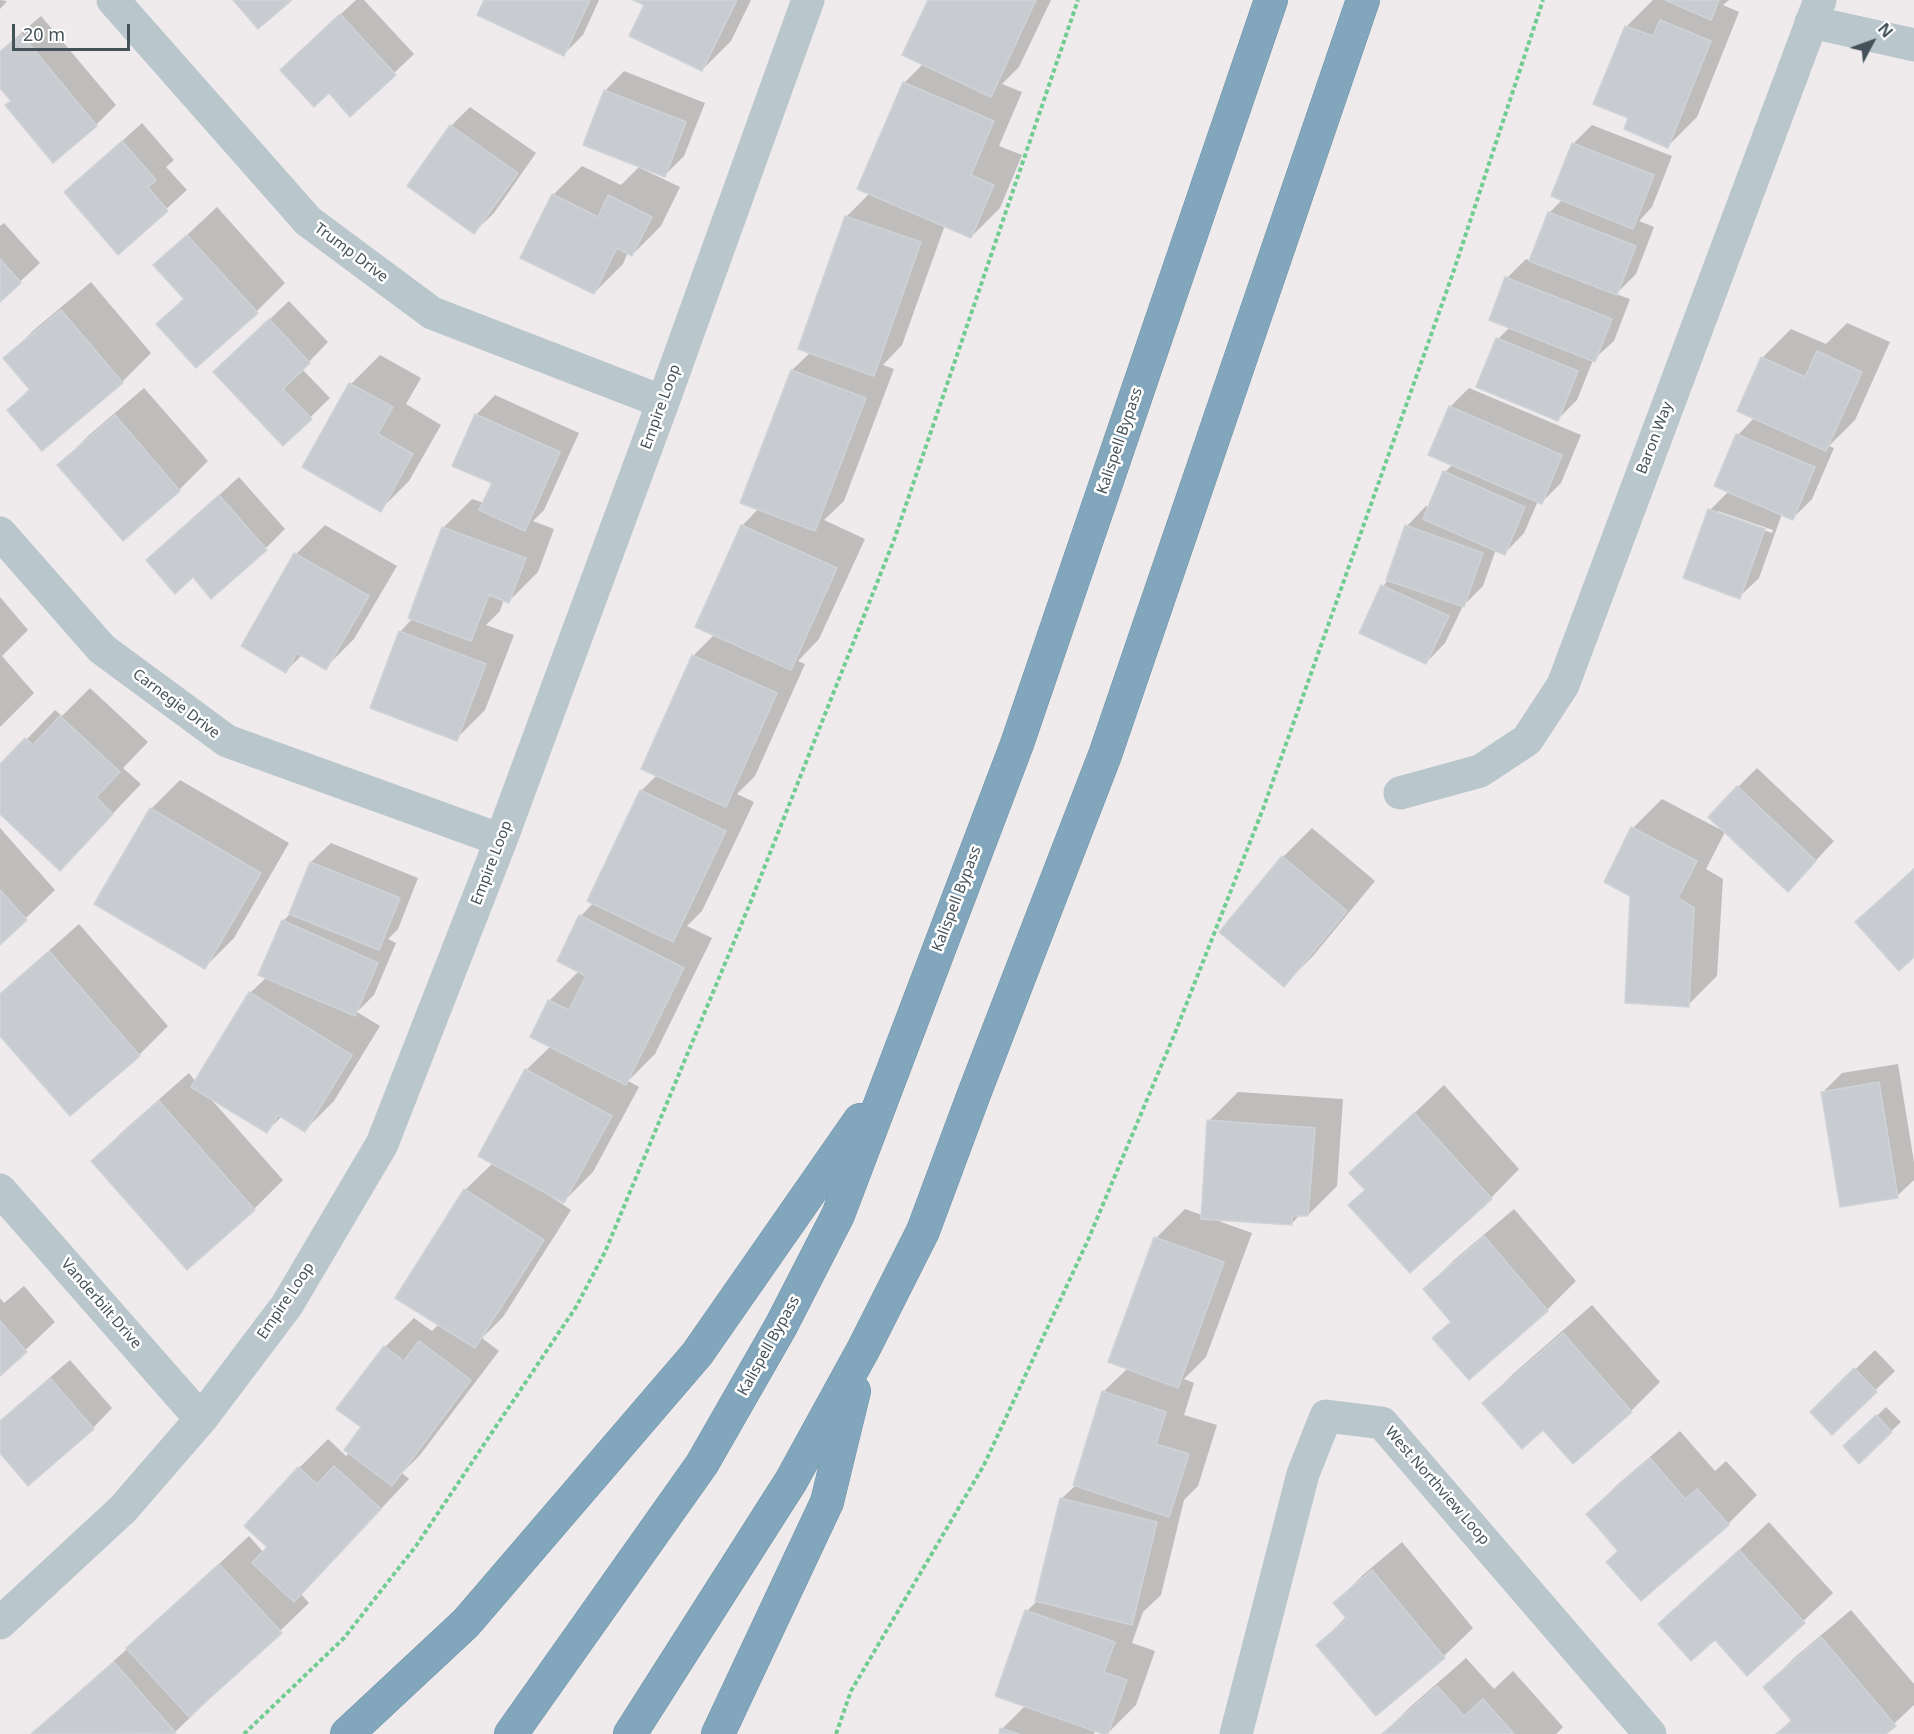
<!DOCTYPE html>
<style>
body{margin:0}
#map{position:relative;width:1914px;height:1734px;overflow:hidden;background:#efebec;font-family:"Noto Sans",sans-serif}
canvas{display:block}
.north{position:absolute;left:1842px;top:12px;width:60px;height:60px;-webkit-text-stroke:4px #fff;paint-order:stroke;rotate:49deg;font-size:16px;font-weight:700;line-height:24px;text-align:center;color:#445259}
.north::after{content:'';display:block;margin:auto;width:21px;height:27px;background:#445259;clip-path:polygon(50% 0,100% 100%,50% 72%,0 100%)}
.scale{position:absolute;left:12px;top:24px;width:118px;height:27px;box-sizing:border-box;border:3px solid #445259;border-top:0;padding-left:8px;font-size:18px;line-height:21px;white-space:nowrap;color:#445259;-webkit-text-stroke:4px #fff;paint-order:stroke}
</style>
<div id="map">
<canvas width="1914" height="1734"></canvas>
<div class="north">N</div>
<div class="scale">20 m</div>
</div>
<script>
const g = document.querySelector('canvas').getContext('2d');
g.lineJoin = 'round';
function fill(path, color) { g.fillStyle = color; g.fill(path, 'evenodd'); }
const poly = rows => new Path2D(rows.map(r => 'M' + r).join(''));
function strokePath(path, color, width, dash) { g.strokeStyle = color; g.lineWidth = width; g.lineCap = dash ? 'butt' : 'round'; g.setLineDash(dash || []); g.stroke(path); }
function label(font, color, halo, rows, align = 'center') {
  g.font = font + ' "Noto Sans",sans-serif'; g.lineWidth = 5; g.setLineDash([]); g.textBaseline = 'middle'; g.strokeStyle = halo; g.fillStyle = color; for (const [text, x, y, turn = 0] of rows) {
    g.save(); g.translate(x, y); g.rotate((+turn || 0) * Math.PI / 180); g.textAlign = isNaN(turn) ? turn : align; if (halo) g.strokeText(text, 0, 0); g.fillText(text, 0, 0); g.restore();
  }
}
fill(poly([
 [0,0,7,1,0,9],
 [356,0,364,0,414,54,350,115,301,51],
 [486,0,599,0,583,35,564,54],
 [637,0,751,0,731,41,702,70,646,4],
 [929,0,1051,0,1019,67,1002,84,1022,92,999,146,1022,155,1000,208,971,237,945,225,902,345,883,365,894,369,844,501,824,520,865,539,819,639,798,661,805,664,755,776,737,794,754,802,702,911,687,926,712,938,655,1054,628,1081,639,1087,593,1172,564,1201,551,1194,550,1196,571,1210,503,1317,482,1338,499,1351,420,1455,402,1473,409,1479,301,1594,309,1603,173,1734,31,1734,135,1642,249,1536,264,1553,269,1547,299,1468,328,1439,346,1456,350,1452,363,1427,339,1409,385,1347,414,1318,432,1331,439,1324,465,1190,493,1163,526,1070,551,1046,532,1037,550,1000,579,971,581,916,594,902,641,791,657,775,693,656,715,634,697,626,742,526,759,508,742,502,792,370,811,352,800,348,847,216,870,193,904,83,923,64],
 [1653,0,1729,0,1723,5,1739,12,1697,117,1668,146,1630,117,1595,103,1627,26],
 [41,16,116,105,96,125,53,161,13,100,0,85,0,51],
 [624,71,705,103,684,156,665,175,641,166,640,168,680,187,661,226,632,255,628,252,623,264,594,293,553,195,582,166,621,185,640,166,605,91],
 [470,107,536,153,494,213,474,232,451,126],
 [142,123,174,160,166,167,187,190,118,253,66,192],
 [1592,125,1672,156,1652,207,1639,221,1654,227,1636,274,1616,294,1630,299,1614,341,1593,360,1577,400,1558,419,1498,339,1510,327,1507,278,1526,259,1531,261,1549,213,1563,199,1573,144],
 [217,207,285,283,256,312,158,324,184,298,155,265],
 [4,223,40,263,0,300,0,226],
 [91,282,151,353,122,382,9,410,30,388,5,358,34,330],
 [289,301,328,342,302,369,330,398,283,444,234,353],
 [1847,323,1890,342,1855,420,1829,446,1834,448,1812,499,1793,518,1782,514,1759,578,1739,597,1710,510,1729,491,1738,435,1755,417,1762,358,1791,329,1826,344],
 [1718,511,1773,530,1772,533,1718,514],
 [380,355,421,378,406,404,441,425,409,481,380,510,304,467,351,384],
 [144,388,208,461,179,490,123,538,60,465,88,436],
 [1469,388,1581,435,1561,483,1542,502,1538,501,1524,533,1505,553,1496,549,1483,586,1463,606,1445,643,1426,663,1361,632,1383,586,1389,579,1407,526,1426,506,1430,508,1445,472,1453,464,1450,407],
 [495,395,579,433,544,510,533,521,554,529,538,572,509,601,504,599,500,611,486,625,514,635,485,710,456,739,400,632,413,618,443,528,472,499,484,503,494,483,476,415],
 [239,477,285,529,266,548,211,597,193,575,148,560],
 [325,525,397,566,354,639,325,668,302,655,286,671,296,554],
 [0,597,28,630,2,656,34,693,0,727],
 [90,688,148,742,123,768,141,784,60,869,0,812,0,767,55,710,62,716],
 [1757,768,1834,841,1807,870,1738,787],
 [180,780,289,843,234,938,205,967,151,809],
 [1662,799,1725,832,1706,869,1723,879,1717,976,1688,1005,1633,828],
 [0,828,55,890,0,943],
 [1312,828,1375,881,1313,956,1284,985,1283,857],
 [331,843,418,878,398,929,388,939,396,943,374,995,357,1012,380,1026,334,1101,305,1130,282,1116,267,1131,210,1098,283,1180,254,1209,93,1161,122,1132,189,1073,196,1082,250,993,267,977,283,921,291,913,311,862],
 [1914,868,1914,955,1857,922],
 [79,924,168,1026,139,1055,0,1034,0,994],
 [1898,1064,1914,1162,1914,1180,1897,1196,1823,1092,1842,1073],
 [1444,1085,1519,1169,1491,1198,1350,1205,1366,1189,1351,1173],
 [1238,1092,1343,1099,1337,1186,1308,1215,1300,1215,1291,1224,1213,1219,1252,1233,1206,1357,1184,1379,1194,1383,1184,1415,1217,1425,1198,1486,1184,1500,1161,1595,1143,1612,1132,1643,1155,1651,1136,1705,1107,1734,1095,1730,1094,1734,1000,1734,1002,1729,1026,1705,1027,1611,1037,1601,1061,1499,1076,1485,1103,1392,1128,1368,1110,1361,1156,1238,1185,1209,1202,1215,1209,1121],
 [1514,1209,1576,1281,1547,1310,1469,1378,1434,1338,1451,1321,1425,1289,1454,1260],
 [24,1286,55,1322,0,1374,0,1298,4,1303],
 [1592,1305,1660,1382,1631,1411,1543,1428,1484,1403,1513,1374],
 [1875,1350,1895,1371,1832,1433,1812,1412],
 [70,1360,112,1408,93,1428,0,1451,0,1421],
 [1886,1407,1901,1422,1859,1461,1845,1447],
 [1680,1431,1715,1471,1726,1461,1757,1495,1728,1524,1641,1599,1620,1550,1588,1514,1617,1485],
 [1769,1522,1833,1593,1747,1674,1715,1638,1660,1624],
 [1402,1542,1473,1628,1444,1656,1376,1714,1318,1645,1346,1617,1335,1603,1364,1574],
 [1851,1610,1914,1684,1914,1705,1883,1734,1777,1734,1792,1719,1765,1687,1794,1658],
 [1466,1658,1494,1689,1513,1671,1563,1727,1556,1734,1383,1734,1408,1709]
]), '#0003');
const building = poly([
 [233,0,292,0,258,29,233,0],
 [484,0,590,0,564,56,477,15,484,0],
 [633,0,737,0,702,71,629,36,644,5,633,0],
 [928,0,1036,0,991,97,902,55,928,0],
 [1665,0,1719,0,1711,20,1665,0],
 [340,14,396,75,350,117,329,93,314,107,280,70,340,14],
 [1660,20,1711,41,1668,148,1624,129,1628,118,1593,104,1625,26,1653,36,1660,20],
 [21,34,97,126,53,163,5,105,11,101,0,88,0,52,21,34],
 [903,82,994,121,971,175,994,185,971,238,857,189,903,82],
 [604,90,686,122,665,177,583,145,604,90],
 [450,125,518,173,474,234,407,186,450,125],
 [122,141,156,180,148,187,168,211,118,255,64,192,122,141],
 [1572,143,1654,175,1633,229,1551,196,1572,143],
 [552,194,598,217,608,195,652,217,632,256,617,248,594,294,520,258,552,194],
 [1548,212,1636,246,1617,295,1529,261,1548,212],
 [845,216,921,242,874,376,798,349,845,216],
 [187,235,258,313,196,368,156,324,184,299,153,265,187,235],
 [0,259,21,283,0,302,0,259],
 [1505,277,1612,319,1595,362,1489,320,1505,277],
 [61,310,123,383,42,451,7,410,30,390,3,358,61,310],
 [269,319,310,363,283,389,312,419,283,446,213,372,269,319],
 [1496,338,1578,371,1558,421,1476,387,1496,338],
 [1817,351,1862,372,1826,451,1737,411,1761,357,1805,377,1817,351],
 [791,370,866,398,815,531,740,503,791,370],
 [349,383,393,407,378,434,413,454,381,512,302,467,349,383],
 [1449,406,1562,455,1542,504,1428,455,1449,406],
 [475,414,560,452,525,531,479,510,492,483,452,466,475,414],
 [115,415,180,491,123,541,57,465,115,415],
 [1736,434,1815,467,1793,520,1714,486,1736,434],
 [1443,471,1525,507,1505,555,1423,519,1443,471],
 [219,495,267,550,211,599,193,577,175,594,146,560,219,495],
 [1708,509,1765,529,1740,599,1683,578,1708,509],
 [741,525,837,568,791,670,695,627,741,525],
 [1405,525,1483,553,1464,607,1386,580,1405,525],
 [442,527,526,558,509,603,489,595,471,641,408,618,442,527],
 [294,553,369,596,326,670,297,653,286,673,241,646,294,553],
 [1381,585,1449,616,1426,664,1359,633,1381,585],
 [399,631,486,664,457,741,370,708,399,631],
 [692,655,777,693,726,807,641,769,692,655],
 [60,716,120,772,96,797,113,814,60,871,0,814,0,764,25,738,33,745,60,716],
 [1737,786,1816,861,1788,892,1708,817,1737,786],
 [640,790,726,831,673,942,587,901,640,790],
 [150,808,261,873,205,969,94,904,150,808],
 [1631,827,1697,861,1678,898,1694,908,1689,1007,1625,1003,1630,896,1604,882,1631,827],
 [1282,856,1347,911,1284,987,1219,932,1282,856],
 [310,862,400,898,379,950,289,914,310,862],
 [1914,869,1914,957,1899,971,1855,922,1914,869],
 [0,890,27,920,0,945,0,890],
 [579,915,684,968,626,1085,530,1037,548,1000,569,1010,586,976,557,961,579,915],
 [282,920,378,963,355,1016,258,975,282,920],
 [49,951,140,1056,70,1116,0,1036,0,994,49,951],
 [249,992,352,1055,305,1132,278,1115,267,1133,191,1087,249,992],
 [525,1069,612,1116,564,1203,478,1156,525,1069],
 [1879,1082,1898,1198,1840,1207,1821,1092,1879,1082],
 [159,1101,255,1210,187,1270,91,1161,159,1101],
 [1414,1113,1492,1199,1410,1273,1348,1205,1365,1190,1349,1173,1414,1113],
 [1207,1120,1315,1128,1308,1216,1292,1216,1292,1225,1201,1219,1207,1120],
 [464,1189,544,1240,475,1348,395,1298,464,1189],
 [1484,1236,1548,1311,1469,1380,1432,1338,1451,1322,1423,1289,1484,1236],
 [1154,1237,1224,1262,1178,1388,1108,1362,1154,1237],
 [0,1321,27,1352,0,1376,0,1321],
 [1563,1333,1632,1412,1573,1464,1543,1430,1522,1449,1482,1403,1563,1333],
 [419,1341,471,1380,392,1486,344,1450,361,1427,336,1409,384,1346,404,1361,419,1341],
 [1854,1368,1877,1392,1832,1435,1810,1412,1854,1368],
 [50,1378,94,1429,28,1486,0,1453,0,1421,50,1378],
 [1102,1391,1166,1412,1156,1444,1189,1454,1169,1517,1073,1485,1102,1391],
 [1876,1415,1892,1432,1859,1464,1843,1446,1876,1415],
 [1650,1458,1685,1499,1697,1489,1729,1525,1641,1601,1606,1562,1618,1551,1586,1514,1650,1458],
 [334,1466,381,1509,294,1602,252,1563,267,1547,244,1526,298,1467,317,1484,334,1466],
 [1060,1498,1157,1522,1132,1625,1035,1601,1060,1498],
 [1739,1550,1805,1623,1747,1676,1715,1640,1691,1661,1658,1624,1739,1550],
 [219,1564,282,1633,189,1717,126,1648,219,1564],
 [1372,1570,1445,1658,1376,1716,1316,1645,1347,1619,1333,1603,1372,1570],
 [1025,1610,1115,1642,1104,1672,1127,1680,1108,1734,1103,1734,995,1696,1025,1610],
 [1821,1637,1896,1726,1886,1734,1776,1734,1792,1721,1763,1687,1821,1637],
 [114,1662,176,1733,31,1734,114,1662],
 [1437,1686,1464,1716,1483,1699,1514,1734,1382,1734,1437,1686],
 [1000,1728,1019,1734,999,1734,1000,1728]
]);
fill(building, '#c8ccd1');
strokePath(building, '#cfd3d8', 1.5);
const highway = poly([
 [347,1734,466,1623,697,1354,860,1120],
 [511,1734,702,1464,781,1326,838,1215,1017,744,1271,0],
 [630,1734,791,1481,864,1348,923,1231,974,1094,1105,755,1363,0],
 [718,1734,827,1502,854,1391]
]);
strokePath(highway, '#6e92a7', 34);
strokePath(poly([
 [244,1734,344,1638,416,1546,576,1307,605,1252,751,901,894,540,1078,0],
 [836,1734,851,1691,984,1465,1088,1240,1175,1033,1263,809,1453,273,1543,0]
]), '#70cc91', 4, [4.5, 3]);
strokePath(poly([
 [113,0,308,221,432,313,663,402],
 [1811,22,1914,45],
 [0,533,102,649,227,741,501,840],
 [1400,793,1480,771,1527,740,1563,685,1820,0],
 [0,1190,201,1419],
 [0,1623,123,1509,201,1419,287,1305,382,1144,501,840,663,402,808,0],
 [1236,1734,1303,1474,1326,1416,1382,1423,1650,1734]
]), '#b9c6cc', 33);
strokePath(highway, '#82a7bc', 33);
label('15px', '#445259', '#fff', [
 ["Trump Drive",351,253,37],
 ["Empire Loop",661,407,-70],
 ["Baron Way",1655,438,-69],
 ["Kalispell Bypass",1120,441,-71],
 ["Carnegie Drive",176,704,37],
 ["Empire Loop",492,863,-69],
 ["Kalispell Bypass",957,899,-69],
 ["Empire Loop",286,1301,-56],
 ["Vanderbilt Drive",101,1304,49],
 ["Kalispell Bypass",769,1346,-61],
 ["West Northview Loop",1437,1486,49]
]);
</script>
